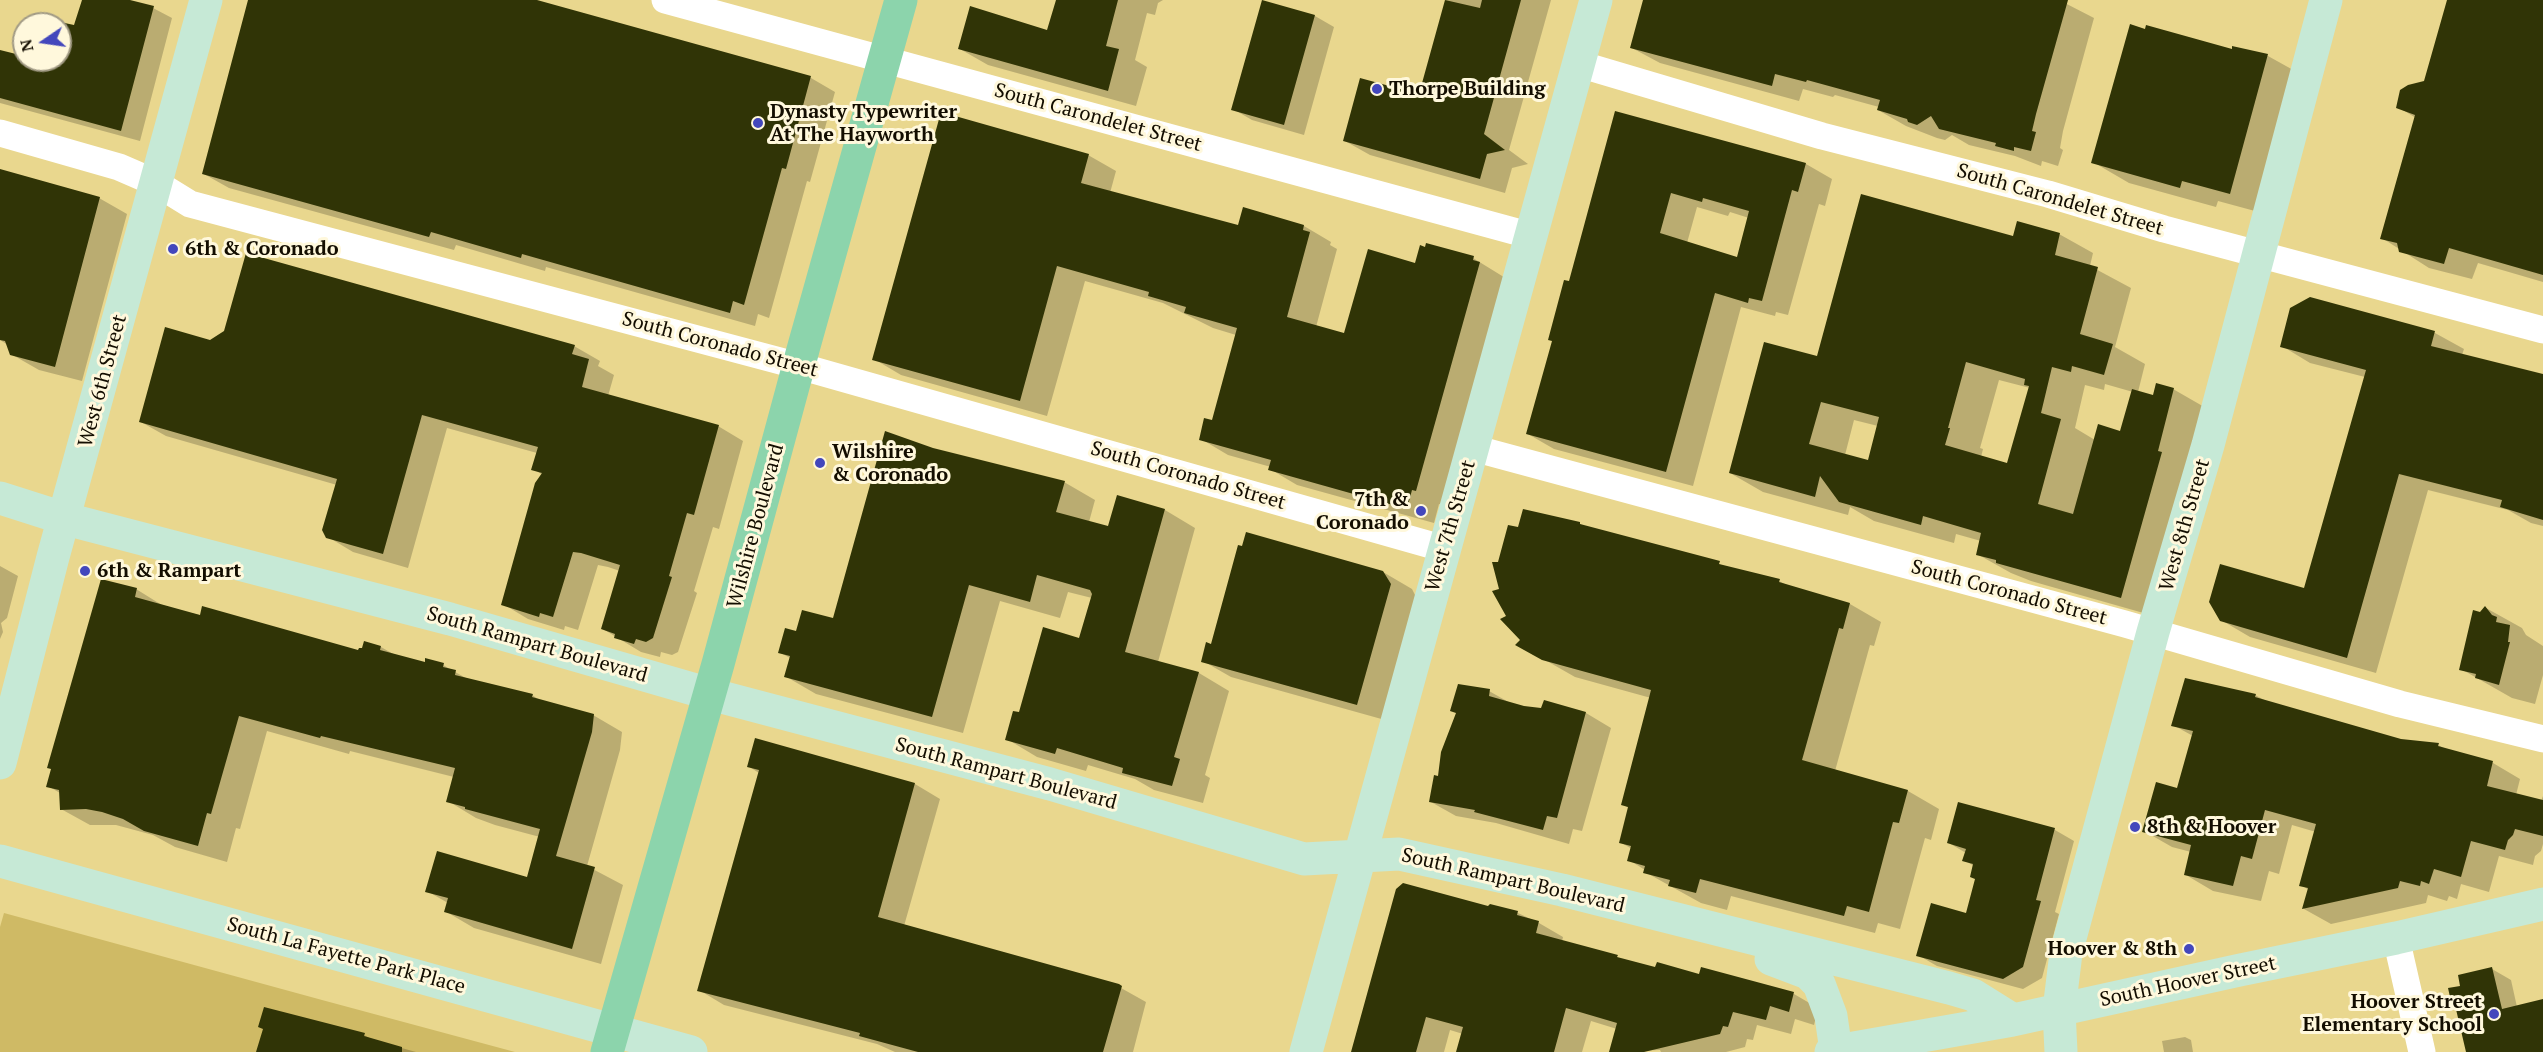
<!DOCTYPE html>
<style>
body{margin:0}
#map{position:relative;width:2543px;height:1052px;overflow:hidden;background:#e9d78e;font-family:"PT Serif",serif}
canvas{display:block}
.north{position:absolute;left:12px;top:12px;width:60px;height:60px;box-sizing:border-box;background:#fff8dc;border:2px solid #a19a84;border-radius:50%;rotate:257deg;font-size:16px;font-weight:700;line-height:24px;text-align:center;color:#130d00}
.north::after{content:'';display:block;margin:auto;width:21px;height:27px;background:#4347bc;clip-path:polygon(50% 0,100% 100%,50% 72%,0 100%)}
</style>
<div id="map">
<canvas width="2543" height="1052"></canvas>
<div class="north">N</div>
</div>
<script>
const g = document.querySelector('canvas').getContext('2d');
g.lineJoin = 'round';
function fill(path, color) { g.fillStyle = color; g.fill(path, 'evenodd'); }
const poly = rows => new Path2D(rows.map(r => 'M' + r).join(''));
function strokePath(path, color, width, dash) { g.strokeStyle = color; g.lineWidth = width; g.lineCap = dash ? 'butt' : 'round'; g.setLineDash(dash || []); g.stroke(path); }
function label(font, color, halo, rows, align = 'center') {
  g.font = font + ' "PT Serif",serif'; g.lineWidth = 6; g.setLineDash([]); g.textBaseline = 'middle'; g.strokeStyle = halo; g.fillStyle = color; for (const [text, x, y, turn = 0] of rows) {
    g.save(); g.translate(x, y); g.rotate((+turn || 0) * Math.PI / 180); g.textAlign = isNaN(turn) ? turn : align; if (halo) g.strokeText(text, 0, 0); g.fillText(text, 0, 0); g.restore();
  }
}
fill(poly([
 [4,913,322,1000,515,1052,0,1052,0,927]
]), '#cfba65');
fill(poly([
 [83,0,124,0,153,8,172,18,140,141,0,103,0,51,21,57,24,47,24,60,60,60,60,24,30,24,33,16,75,27],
 [250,0,531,0,811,78,835,92,810,182,807,181,769,318,758,314,755,326,546,267,545,271,456,245,454,250,229,188,204,174],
 [1057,0,1163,0,1158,3,1155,15,1147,13,1135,60,1147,67,1136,106,988,65,960,49,1048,32],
 [1446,0,1551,0,1509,150,1528,164,1512,168,1505,193,1370,155,1345,141,1420,96],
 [1645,0,2059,0,2094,18,2063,131,2060,148,2063,150,2058,166,2042,161,2041,166,2015,156,1969,145,1952,135,1945,140,1937,138,1906,126,1878,110,1879,107,1835,95,1833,97,1803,89,1799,101,1660,63,1632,48],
 [2448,0,2543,0,2543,282,2478,263,2472,279,2429,268,2382,238,2416,118,2398,107,2426,82],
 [1263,2,1315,16,1334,27,1304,135,1252,120,1233,109],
 [2233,48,2268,56,2304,76,2266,214,2218,201,2216,207,2129,183,2093,162,2233,51],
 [1616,113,1806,164,1832,179,1825,206,1819,204,1788,315,1776,312,1775,316,1741,307,1693,486,1554,449,1528,434],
 [1697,207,1728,216,1730,212,1749,218,1738,259,1687,243],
 [1088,155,1116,171,1110,193,1239,227,1244,209,1304,226,1331,242,1330,245,1337,249,1316,327,1345,335,1416,265,1473,258,1507,279,1444,505,1439,504,1434,523,1297,485,1270,469,1271,467,1228,455,1201,439,1213,422,1236,335,1213,328,1163,303,1085,281,1047,416,901,375,874,359],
 [0,171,99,198,127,214,82,381,39,370,11,354,8,345,0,340],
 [2059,234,2093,253,2090,266,2131,288,2115,347,2145,364,2138,392,2154,396,2173,389,2206,408,2154,616,2031,581,2011,573,1977,554,1981,541,1956,534,1954,543,1874,521,1850,507,1848,515,1763,492,1730,473,1818,358,2014,237],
 [1999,380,2030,388,2008,465,1981,457,1983,449,1980,448],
 [2105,384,2133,392,2121,432,2095,440,2075,428,2085,385,2104,390],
 [1854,420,1878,426,1869,462,1845,455],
 [2310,299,2435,333,2464,349,2462,355,2543,375,2543,526,2531,523,2508,510,2428,490,2376,673,2250,637,2221,620,2305,590,2365,377,2310,363,2282,346],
 [211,341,574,346,600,361,598,366,614,375,608,396,718,426,743,441,719,529,713,527,694,591,697,593,678,652,672,655,661,652,660,657,641,652,603,629,620,571,608,567,598,565,578,630,565,626,564,630,528,619,503,604,543,475,533,469,537,453,447,428,408,568,353,552,328,537,337,485,166,436,141,422],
 [933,449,1064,482,1095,500,1089,522,1109,528,1165,510,1195,528,1158,662,1199,673,1229,691,1205,775,1210,778,1203,803,1154,790,1135,779,1088,765,1086,771,1037,757,1007,739,1080,640,1092,598,1068,592,1060,618,1000,601,963,733,816,694,785,676,790,658,779,652,798,633,834,620],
 [1580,524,1587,528,1779,581,1789,586,1850,604,1881,622,1874,646,1870,645,1835,771,1908,791,1939,809,1931,840,1925,838,1900,929,1878,923,1875,933,1731,896,1727,910,1701,903,1645,872,1645,870,1629,860,1632,849,1620,842,1629,808,1622,804,1651,698,1575,677,1517,644,1522,640,1508,616,1500,590,1499,563,1519,529],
 [0,566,18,576,7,618,1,623,3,632,0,639],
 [1383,572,1412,589,1418,601,1385,720,1231,677,1203,661,1212,646],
 [136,589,165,607,360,652,363,650,365,643,381,647,395,655,426,663,443,665,471,681,532,695,541,701,593,715,622,732,620,750,587,866,623,885,601,964,474,928,445,911,448,903,427,891,528,879,540,837,495,825,476,818,448,801,454,777,350,751,349,754,267,731,240,829,236,828,227,862,175,847,153,835,116,825,90,825,61,809,60,793,48,786],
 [2486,608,2522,628,2526,635,2543,646,2543,675,2535,704,2512,698,2461,669,2480,614],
 [1489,691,1512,704,1542,710,1545,702,1586,713,1611,728,1582,831,1573,829,1569,844,1496,823,1456,816,1431,802,1439,777],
 [2255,695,2268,702,2401,740,2438,745,2448,750,2493,763,2520,779,2516,795,2541,801,2543,796,2543,844,2541,851,2535,856,2533,865,2499,856,2489,892,2461,884,2457,899,2449,896,2447,901,2428,895,2426,903,2331,924,2304,909,2309,890,2301,885,2316,832,2292,825,2279,874,2269,871,2261,901,2213,891,2186,875,2191,852,2172,847,2144,831,2179,790,2193,736,2173,725],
 [748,766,915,784,940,799,904,926,1121,988,1146,1002,1133,1052,895,1052,877,1044,724,1005,699,990,759,773],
 [1959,804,2055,830,2074,841,2055,912,2059,914,2042,978,2023,989,1937,966,1918,955,1967,915,1976,879,1974,866,1964,860,1966,853,1949,843],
 [1490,906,1518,913,1539,923,1563,937,1562,942,1656,969,1700,976,1702,969,1794,994,1818,1008,1814,1025,1795,1019,1791,1034,1757,1025,1753,1040,1747,1039,1745,1047,1726,1052,1661,1052,1660,1050,1611,1052,1617,1029,1591,1021,1582,1052,1458,1052,1463,1034,1450,1030,1444,1052,1352,1052],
 [2492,969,2511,980,2517,1007,2543,1001,2543,1052,2468,1052,2457,1007,2454,1005,2462,987],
 [364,1035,373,1040,416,1052,258,1052],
 [2185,1037,2191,1040,2193,1052,2164,1052,2162,1041]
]), '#0003');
fill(poly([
 [82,0,130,0,154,6,121,131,0,98,0,50,24,56,24,60,60,60,60,22,74,25],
 [248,0,537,0,811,76,786,169,782,168,744,305,733,301,730,313,522,254,521,258,431,232,429,237,202,174],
 [1056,0,1118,0,1106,46,1119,49,1108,91,958,49,970,6,1047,30],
 [1262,0,1315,15,1284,125,1231,110],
 [1445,0,1480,8,1482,0,1521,0,1484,134,1505,150,1487,154,1480,179,1343,141,1360,78,1419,94],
 [1643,0,2068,0,2036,114,2032,131,2036,132,2031,151,2014,147,2014,151,1995,146,1996,143,1939,129,1931,116,1917,125,1908,122,1907,119,1877,110,1880,100,1807,80,1806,82,1775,74,1772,86,1630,48],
 [2447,0,2543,0,2543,275,2449,248,2444,264,2399,252,2397,243,2380,239,2415,115,2396,108,2400,90,2408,85,2424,81],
 [2130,24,2145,29,2146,25,2232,49,2232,46,2268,54,2230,194,2182,181,2180,188,2091,163],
 [1615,111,1806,163,1798,192,1792,190,1762,301,1749,298,1748,303,1715,293,1666,472,1526,434,1552,341,1548,340,1564,280,1569,281],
 [1671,193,1702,202,1703,198,1749,211,1737,257,1660,233],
 [941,112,1089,154,1081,183,1238,225,1243,207,1304,225,1303,230,1310,232,1287,317,1344,333,1368,249,1415,263,1420,245,1425,247,1426,243,1474,256,1473,260,1480,262,1416,491,1412,490,1407,509,1268,470,1271,460,1199,440,1204,418,1212,420,1237,328,1184,313,1186,307,1148,296,1149,292,1057,266,1020,401,872,360],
 [0,169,100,197,55,367,10,355,5,341,0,340],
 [1861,194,2013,236,2017,221,2060,233,2055,255,2098,267,2080,334,2113,344,2104,375,2072,366,2071,372,2052,367,2041,413,2061,419,2038,504,2073,514,2098,424,2120,431,2132,389,2153,395,2156,383,2174,388,2158,451,2162,452,2121,598,1996,563,1996,560,1976,555,1981,533,1923,516,1921,525,1839,502,1820,476,1815,497,1729,473,1764,342,1817,356],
 [1966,362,2025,379,2024,385,2029,386,2007,463,1945,445,1950,428,1948,428],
 [1821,402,1879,417,1868,460,1809,444],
 [246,253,575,345,572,354,589,359,582,387,719,425,694,515,687,513,669,576,672,577,653,638,646,642,636,639,634,644,614,638,615,634,601,629,620,565,581,553,573,552,553,617,540,613,539,617,501,605,535,483,542,473,531,470,538,447,422,415,383,554,326,538,322,530,337,479,139,422,165,327,210,340,224,331],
 [2310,297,2435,331,2431,346,2543,374,2543,520,2500,507,2502,500,2399,474,2347,658,2220,621,2209,602,2220,564,2304,588,2366,370,2280,347,2290,308],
 [885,431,933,448,1065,481,1056,512,1108,526,1117,495,1165,509,1125,652,1199,672,1174,757,1180,759,1172,786,1122,773,1123,768,1057,748,1055,754,1005,740,1013,711,1019,712,1043,627,1079,638,1092,594,1090,590,1037,575,1030,602,969,585,932,717,784,677,790,656,778,653,785,628,796,631,802,610,833,618],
 [1523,509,1580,522,1580,524,1720,561,1719,564,1780,579,1779,582,1850,603,1843,629,1839,628,1802,760,1908,790,1899,823,1893,822,1869,912,1847,906,1844,916,1700,879,1696,893,1668,886,1670,880,1643,873,1645,866,1627,861,1631,846,1619,843,1628,807,1621,805,1651,690,1542,660,1515,645,1520,640,1500,619,1506,616,1492,591,1499,589,1492,562,1498,562,1508,525,1518,527],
 [1246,532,1383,571,1391,584,1357,705,1201,662,1206,642,1211,644,1238,545,1242,546],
 [101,579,137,588,135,597,200,615,202,606,358,650,359,648,362,648,364,641,381,646,380,650,425,662,425,658,444,663,443,667,456,670,455,675,533,694,532,697,594,714,592,732,556,856,595,867,572,949,444,912,448,898,425,892,437,851,527,877,540,829,465,809,465,807,446,802,455,768,321,736,320,738,239,716,211,814,207,813,198,846,144,831,123,819,102,812,86,809,60,810,59,790,46,787,51,769,47,768],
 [2485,606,2492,615,2497,617,2496,622,2510,625,2508,642,2510,642,2499,685,2475,678,2476,674,2459,670,2473,610,2480,612],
 [2185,678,2256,694,2255,697,2401,739,2439,743,2438,746,2493,761,2487,786,2543,800,2543,836,2515,829,2513,835,2508,840,2505,850,2471,841,2461,877,2434,869,2429,884,2421,881,2420,886,2400,881,2398,888,2302,909,2308,888,2299,886,2316,824,2265,810,2252,859,2241,856,2233,886,2184,875,2191,845,2142,832,2156,782,2177,788,2193,731,2171,726],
 [1458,684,1490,689,1489,696,1524,706,1541,708,1544,700,1586,712,1557,818,1547,816,1543,830,1474,812,1475,810,1429,802,1434,775,1438,776,1441,752,1456,713,1450,711],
 [755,738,915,783,878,917,1119,984,1122,986,1103,1052,918,1052,859,1036,860,1033,697,991,759,770,747,767],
 [1958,802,2055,828,2036,900,2041,901,2023,967,2003,979,1916,956,1931,903,1966,913,1975,879,1970,877,1973,864,1962,861,1966,849,1947,843],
 [1403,883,1488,906,1490,904,1518,911,1517,915,1539,921,1536,933,1618,955,1617,957,1655,967,1657,962,1699,974,1701,967,1794,992,1789,1012,1770,1006,1766,1020,1733,1012,1728,1027,1723,1026,1720,1034,1644,1052,1609,1052,1617,1023,1566,1008,1554,1052,1456,1052,1463,1027,1426,1017,1416,1052,1351,1052,1396,889],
 [2492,967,2502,1009,2543,999,2543,1052,2466,1052,2455,1005,2452,1006,2448,988,2460,986,2458,975],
 [264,1007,365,1033,364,1036,402,1047,402,1052,256,1052,263,1029,258,1027]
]), '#303406');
strokePath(poly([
 [665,0,1532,236],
 [1579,64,1822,136,2048,194,2164,229,2543,330],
 [0,133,119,167,156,183,190,204,799,366,1445,549],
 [1473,448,2125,624,2400,704,2543,739],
 [2396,938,2422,1052]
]), '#fff', 27);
strokePath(poly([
 [0,498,66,519,450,619,710,694,1050,784,1304,859,1399,854,1562,890,1949,988,1973,995,2013,1020],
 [0,763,53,557,206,0],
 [0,861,691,1052],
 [1771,959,1808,973,1819,984,1831,1016,1836,1051],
 [1306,1052,1596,0],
 [1831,1052,2013,1020,2240,970,2396,938,2543,904],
 [2061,1052,2059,1010,2066,953,2153,632,2208,445,2326,0]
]), '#c6e9d6', 33);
strokePath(poly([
 [607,1052,718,664,804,346,901,0]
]), '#8cd4ac', 33);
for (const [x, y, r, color] of [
 [1377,89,6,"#4347bc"],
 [758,123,6,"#4347bc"],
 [173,249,6,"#4347bc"],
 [820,463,6,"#4347bc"],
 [1421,511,6,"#4347bc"],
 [85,571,6,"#4347bc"],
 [2135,827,6,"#4347bc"],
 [2189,949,6,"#4347bc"],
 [2494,1014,6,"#4347bc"]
]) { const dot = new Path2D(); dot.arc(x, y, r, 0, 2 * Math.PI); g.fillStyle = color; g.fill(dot); strokePath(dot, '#fff8dc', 2); }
label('bold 20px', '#130d00', '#fff8dc', [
 ["Thorpe Building",1389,89],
 ["Dynasty Typewriter",770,112],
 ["At The Hayworth",770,135],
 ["6th & Coronado",185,249],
 ["Wilshire",832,452],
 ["& Coronado",832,475],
 ["7th &",1409,500,"right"],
 ["Coronado",1409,523,"right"],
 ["6th & Rampart",97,571],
 ["8th & Hoover",2147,827],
 ["Hoover & 8th",2177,949,"right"],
 ["Hoover Street",2482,1002,"right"],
 ["Elementary School",2482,1025,"right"]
], 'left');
label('20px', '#130d00', '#fff8dc', [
 ["South Carondelet Street",1098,118,15],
 ["South Carondelet Street",2060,200,16],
 ["South Coronado Street",720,345,15],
 ["West 6th Street",103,381,-75],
 ["South Coronado Street",1188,476,16],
 ["West 8th Street",2185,525,-74],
 ["Wilshire Boulevard",756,526,-75],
 ["West 7th Street",1451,526,-74],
 ["South Coronado Street",2009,593,15],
 ["South Rampart Boulevard",537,645,16],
 ["South Rampart Boulevard",1006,774,15],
 ["South Rampart Boulevard",1513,881,13],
 ["South La Fayette Park Place",346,956,15],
 ["South Hoover Street",2188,982,-12]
]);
</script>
